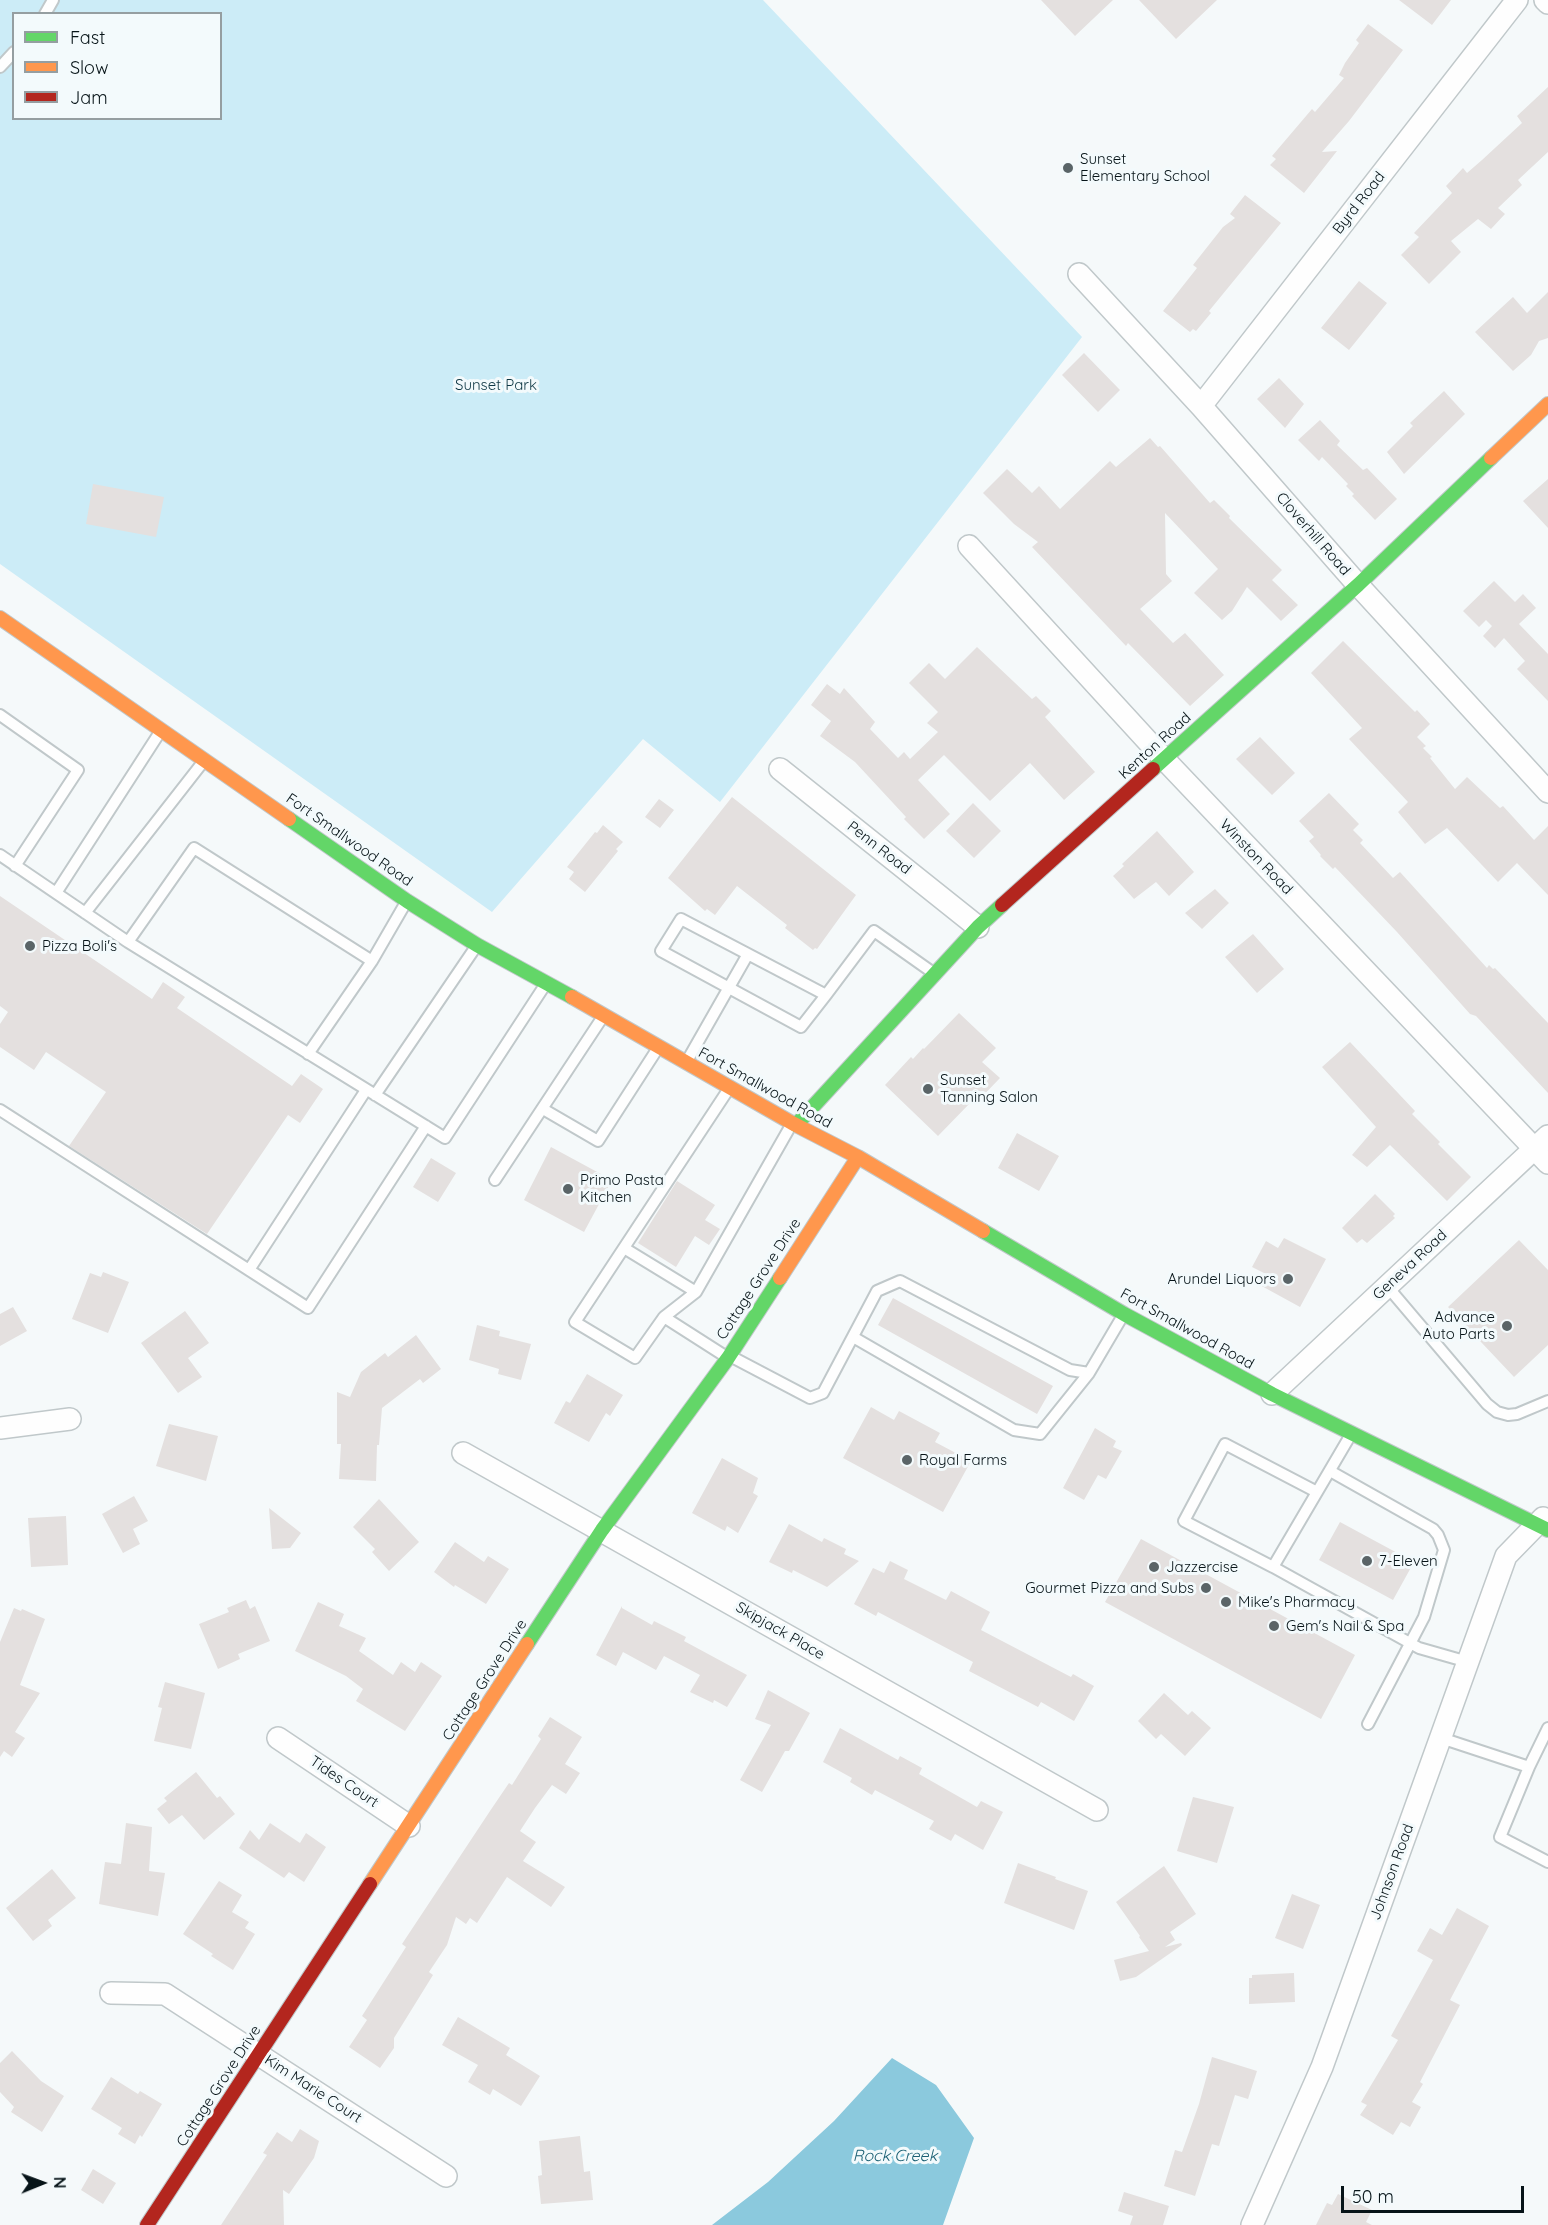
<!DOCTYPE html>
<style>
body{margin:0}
#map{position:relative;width:1548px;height:2225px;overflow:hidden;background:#f5f9fa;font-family:Quicksand,sans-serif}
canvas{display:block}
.legend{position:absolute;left:12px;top:12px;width:210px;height:108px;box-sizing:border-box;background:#f3fafc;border:2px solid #959ea1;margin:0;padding:8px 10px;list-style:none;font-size:18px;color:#071418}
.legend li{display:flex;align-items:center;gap:12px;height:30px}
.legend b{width:30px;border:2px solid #959ea1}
.north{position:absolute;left:12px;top:2153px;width:60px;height:60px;-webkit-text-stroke:4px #f3fafc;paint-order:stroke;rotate:89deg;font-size:16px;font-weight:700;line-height:24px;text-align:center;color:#071418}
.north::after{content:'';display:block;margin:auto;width:21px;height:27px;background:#071418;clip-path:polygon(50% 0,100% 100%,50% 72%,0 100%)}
.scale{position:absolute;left:1341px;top:2186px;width:183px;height:27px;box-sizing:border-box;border:3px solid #071418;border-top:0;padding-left:8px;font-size:18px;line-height:21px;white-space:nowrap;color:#071418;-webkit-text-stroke:4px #f3fafc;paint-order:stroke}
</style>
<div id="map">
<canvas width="1548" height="2225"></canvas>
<ul class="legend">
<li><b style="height:8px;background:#63d668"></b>Fast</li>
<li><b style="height:8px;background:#ff974d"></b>Slow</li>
<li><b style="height:8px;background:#b3261e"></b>Jam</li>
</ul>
<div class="north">N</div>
<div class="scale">50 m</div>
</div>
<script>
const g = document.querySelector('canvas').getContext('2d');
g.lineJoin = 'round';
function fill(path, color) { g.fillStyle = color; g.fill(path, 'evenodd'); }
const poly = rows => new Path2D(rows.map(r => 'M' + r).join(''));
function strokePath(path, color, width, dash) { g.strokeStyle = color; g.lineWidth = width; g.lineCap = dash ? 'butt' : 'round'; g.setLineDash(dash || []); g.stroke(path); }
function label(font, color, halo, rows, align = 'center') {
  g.font = font + ' Quicksand,sans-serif'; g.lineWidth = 6; g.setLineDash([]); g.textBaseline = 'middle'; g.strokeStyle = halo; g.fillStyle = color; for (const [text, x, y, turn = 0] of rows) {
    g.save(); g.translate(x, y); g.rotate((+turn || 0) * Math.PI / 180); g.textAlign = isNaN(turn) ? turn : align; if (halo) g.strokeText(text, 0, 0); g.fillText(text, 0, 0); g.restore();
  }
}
fill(poly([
 [0,0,763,0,1082,337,720,802,643,739,492,912,0,564],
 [14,14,220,14,220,118,14,118]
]), '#ccecf7');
fill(poly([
 [892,2058,936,2085,974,2138,943,2225,712,2225,768,2182,834,2121]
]), '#8bc9dd');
fill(poly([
 [1041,0,1113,0,1075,36],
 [1139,0,1217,0,1176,39],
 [1399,0,1451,0,1432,25],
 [1368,24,1403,50,1349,121,1322,152,1337,151,1304,193,1270,165,1276,159,1272,156,1312,109,1315,112,1344,78,1339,75,1345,63,1359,43,1356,40],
 [1548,87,1548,152,1518,180,1522,185,1498,208,1505,214,1491,229,1478,219,1451,241,1461,252,1429,284,1401,255,1419,237,1414,233,1452,193,1446,186,1463,168,1467,173,1482,160,1522,123,1517,116],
 [1245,195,1281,223,1209,311,1211,313,1196,331,1193,329,1190,332,1163,311,1197,268,1193,265,1223,227,1235,218,1230,214],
 [1359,281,1387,303,1349,350,1321,328],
 [1548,292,1548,338,1539,341,1531,355,1513,371,1475,332,1513,297,1527,313],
 [1084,353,1120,390,1098,412,1062,375],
 [1279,378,1304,404,1285,428,1257,399],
 [1444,391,1465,414,1404,474,1387,452,1413,426,1410,423],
 [1320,420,1340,441,1337,445,1363,470,1367,468,1397,499,1375,520,1352,496,1354,494,1346,486,1348,484,1322,457,1319,461,1298,440],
 [1150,438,1158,447,1160,446,1210,503,1214,500,1230,516,1229,518,1282,570,1272,580,1298,605,1281,621,1247,587,1232,611,1222,620,1194,593,1218,569,1165,513,1166,574,1172,581,1140,609,1173,643,1185,633,1224,675,1190,706,1128,643,1126,646,1032,547,1038,542,1014,524,983,493,1007,469,1032,493,1039,486,1060,509,1110,461,1116,467],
 [1548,479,1548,528,1523,501],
 [93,484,164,497,156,537,86,524],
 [1494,581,1515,602,1523,594,1536,608,1519,624,1548,654,1548,701,1517,669,1525,661,1504,638,1495,648,1483,636,1492,626,1486,620,1479,627,1463,611],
 [1343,641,1415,712,1417,710,1430,724,1417,737,1426,746,1423,748,1432,757,1430,758,1455,789,1467,777,1500,808,1503,806,1534,840,1548,826,1548,895,1517,863,1498,882,1447,828,1425,844,1398,812,1408,802,1349,739,1362,728,1311,673],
 [977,647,1032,699,1036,696,1051,711,1045,717,1095,772,1064,800,1030,763,990,801,944,755,918,780,950,814,924,839,904,819,906,817,855,762,820,736,831,721,811,705,827,684,840,694,844,688,875,722,870,729,898,758,904,752,910,759,938,732,927,723,938,712,909,683,929,663,945,679],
 [1260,737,1295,773,1272,795,1236,759],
 [1329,793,1359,824,1353,830,1363,840,1360,843,1393,878,1400,872,1487,968,1489,965,1493,969,1495,968,1548,1023,1548,1093,1476,1016,1470,1014,1397,932,1335,867,1333,869,1320,856,1321,855,1309,841,1314,837,1299,821],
 [732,797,856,895,817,949,815,948,813,950,785,928,787,925,737,886,715,915,707,909,705,911,668,878],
 [659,799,674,810,660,828,645,817],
 [973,803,1001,831,974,858,946,831],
 [603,825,623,842,616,849,618,851,585,892,569,879,574,872,567,867,595,832,597,833],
 [1157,831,1194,872,1169,896,1156,882,1134,899,1113,876,1124,866,1122,864],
 [1215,889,1229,903,1202,929,1185,913],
 [0,896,152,999,163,982,185,997,177,1008,292,1086,301,1074,323,1089,300,1123,288,1115,207,1234,69,1146,106,1092,46,1052,34,1070,0,1047,0,1024,8,1012,0,1006],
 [1253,934,1284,969,1257,993,1225,957],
 [959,1013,996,1048,982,1062,1000,1078,976,1103,973,1100,938,1136,885,1085,911,1057,913,1059,923,1048,924,1049],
 [1350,1042,1415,1111,1412,1114,1440,1142,1438,1144,1471,1177,1447,1201,1390,1145,1367,1167,1352,1155,1376,1127,1322,1067],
 [1017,1133,1059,1156,1039,1191,998,1168],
 [551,1147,612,1180,584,1232,524,1200],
 [431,1158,456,1173,438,1202,413,1187],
 [677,1181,715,1205,705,1220,720,1229,709,1245,695,1236,676,1267,638,1243],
 [1375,1194,1395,1214,1393,1216,1395,1218,1367,1243,1362,1239,1357,1243,1342,1228],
 [1284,1238,1326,1259,1300,1307,1258,1284,1264,1273,1252,1267,1266,1241,1278,1248],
 [1519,1240,1548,1270,1548,1345,1514,1377,1448,1307],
 [103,1272,129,1282,108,1333,72,1319,90,1273,101,1277],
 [893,1298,1053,1386,1037,1414,878,1325],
 [13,1307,27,1331,0,1346,0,1314],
 [185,1311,209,1343,188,1358,202,1377,178,1393,141,1343],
 [477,1325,500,1331,499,1336,531,1344,521,1380,498,1374,499,1369,469,1360],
 [416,1335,441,1369,423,1383,420,1379,382,1408,379,1445,377,1445,376,1481,339,1479,341,1444,337,1444,337,1392,350,1397,361,1372,385,1353,388,1357],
 [587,1374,623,1395,610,1416,606,1413,589,1442,554,1423,566,1401,570,1403],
 [871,1407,894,1420,899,1411,940,1433,935,1442,971,1461,943,1512,843,1458],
 [169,1424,218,1436,206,1481,156,1466],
 [1095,1428,1116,1441,1113,1447,1122,1451,1106,1479,1098,1475,1084,1500,1063,1488],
 [722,1458,758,1478,753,1493,758,1496,738,1533,727,1526,725,1531,692,1513],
 [134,1496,148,1521,133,1529,140,1544,123,1553,102,1514],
 [379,1499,419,1542,389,1571,372,1552,375,1549,353,1527],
 [269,1508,301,1533,290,1548,272,1549],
 [66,1516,68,1565,31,1567,28,1518],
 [1340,1522,1414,1562,1393,1600,1319,1560],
 [789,1524,822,1542,824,1538,846,1549,844,1554,859,1561,827,1587,793,1570,792,1573,769,1562],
 [1141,1539,1355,1655,1321,1719,1105,1602],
 [455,1542,484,1562,488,1556,509,1569,486,1604,455,1585,454,1587,434,1572],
 [890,1561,908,1570,904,1579,946,1600,951,1591,990,1612,981,1630,1071,1677,1073,1674,1094,1686,1074,1721,1041,1702,1038,1707,969,1671,973,1662,878,1612,876,1616,854,1604,873,1568,884,1573],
 [246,1600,250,1609,255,1606,270,1641,238,1654,240,1659,218,1669,199,1624,229,1612,227,1608],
 [318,1602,344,1614,339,1626,366,1638,359,1651,393,1675,401,1662,415,1672,421,1662,442,1676,405,1731,356,1701,363,1689,346,1676,295,1651],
 [622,1606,622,1608,652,1625,654,1621,686,1637,684,1641,747,1675,727,1707,714,1700,713,1703,690,1692,700,1675,664,1656,656,1670,623,1652,616,1666,596,1655],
 [14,1608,21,1611,22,1609,45,1619,20,1685,40,1693,15,1732,25,1738,12,1757,4,1751,0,1757,0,1642],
 [165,1682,205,1693,191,1749,154,1741,162,1708,158,1707],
 [768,1690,810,1713,789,1751,785,1751,762,1792,740,1780,771,1725,755,1719],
 [1164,1693,1188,1715,1192,1711,1211,1728,1185,1756,1161,1734,1156,1739,1138,1721],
 [550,1717,582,1737,565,1764,580,1773,566,1794,552,1785,535,1808,520,1831,536,1842,523,1861,565,1887,551,1907,507,1877,477,1923,470,1918,466,1924,456,1917,447,1945,429,1972,433,1975,394,2038,394,2048,380,2068,349,2047,367,2020,362,2016,406,1947,402,1944,490,1811,509,1783,512,1785,541,1739,538,1736],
 [840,1728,898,1760,900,1756,922,1768,919,1774,977,1807,981,1801,1003,1812,983,1850,955,1834,951,1841,929,1829,934,1821,875,1790,872,1795,850,1782,852,1778,823,1762],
 [196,1772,217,1798,220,1796,235,1814,204,1840,182,1815,169,1824,157,1809,167,1801,164,1798],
 [1193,1797,1234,1807,1217,1863,1177,1851],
 [126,1823,152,1827,149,1871,165,1873,158,1916,99,1904,105,1862,121,1864],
 [270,1823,300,1843,306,1833,326,1847,304,1882,289,1872,284,1878,239,1848,250,1830,259,1840],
 [1018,1863,1056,1877,1055,1879,1088,1891,1074,1930,1004,1903],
 [1164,1866,1196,1914,1170,1932,1175,1940,1165,1947,1181,1943,1182,1945,1136,1977,1120,1981,1114,1960,1149,1951,1139,1937,1140,1936,1116,1902],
 [52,1869,76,1898,48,1920,52,1926,33,1941,6,1908],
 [219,1881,242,1895,232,1912,249,1922,245,1928,255,1934,233,1970,211,1956,213,1954,183,1934],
 [1292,1894,1320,1905,1303,1949,1275,1938],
 [1457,1908,1489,1926,1450,2000,1460,2005,1420,2082,1423,2084,1412,2102,1421,2107,1410,2127,1401,2122,1393,2135,1360,2115,1367,2105,1361,2102,1398,2040,1391,2036,1433,1960,1417,1951,1430,1928,1442,1935],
 [1294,1973,1295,2002,1249,2004,1249,1978,1252,1978,1252,1975],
 [458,2017,510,2048,506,2055,540,2076,521,2106,493,2089,490,2095,468,2082,478,2065,442,2045],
 [12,2051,41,2081,64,2096,42,2132,11,2112,14,2107,0,2092,0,2063],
 [1212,2057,1257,2071,1248,2099,1235,2095,1219,2146,1212,2144,1195,2196,1164,2186,1175,2150,1182,2152,1199,2104],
 [111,2077,138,2094,140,2091,162,2104,142,2137,140,2135,135,2144,118,2134,122,2128,91,2109],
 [300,2129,319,2141,314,2158,289,2194,283,2190,284,2225,221,2225,267,2155,263,2153,277,2132,292,2142],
 [580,2136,584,2172,590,2171,593,2200,541,2204,538,2176,542,2175,539,2141],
 [93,2169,116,2183,103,2204,81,2190],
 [1124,2192,1169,2206,1163,2225,1130,2225,1133,2216,1118,2211],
 [1338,2194,1372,2210,1366,2222,1372,2225,1316,2225,1327,2203,1332,2205]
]), '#e4e0df');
const lane = poly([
 [45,14,53,0],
 [0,67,14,52],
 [0,715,78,770,15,866],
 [0,855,128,942,445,1138,545,985],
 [56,893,160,732],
 [85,913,203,762],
 [128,942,194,848,372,961],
 [826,995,681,919,661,951,801,1027,826,995,874,931,932,972],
 [308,1054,372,961,405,904],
 [687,1061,748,954],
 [375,1095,475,948],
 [543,1109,598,1141,656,1051],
 [0,1110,308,1308,426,1126],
 [495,1180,602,1018],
 [624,1248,696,1292],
 [249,1270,366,1090],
 [1387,1286,1487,1404,1497,1412,1508,1415,1517,1414,1548,1401],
 [664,1317,696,1292,790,1127],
 [853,1337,1014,1430,1040,1434,1089,1373],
 [725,1356,664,1317,635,1358,575,1322,728,1090],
 [732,1357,810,1398,823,1393,877,1291,900,1281,1070,1370,1089,1373,1122,1317],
 [1350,1436,1273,1567,1419,1648,1468,1662],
 [1330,1471,1433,1529,1438,1535,1444,1550,1424,1617,1368,1724],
 [1273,1567,1184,1521,1225,1444,1317,1492],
 [1441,1738,1529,1767,1548,1728],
 [1529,1767,1500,1837,1548,1862]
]);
const street = poly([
 [1545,0,1548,3],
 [1079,274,1201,406,1358,585,1548,792],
 [1201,406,1517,0],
 [969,546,1165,760,1548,1163],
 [780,769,978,927],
 [1272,1394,1548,1136],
 [0,1428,70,1419],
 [463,1453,1097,1810],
 [278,1738,409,1826],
 [111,1993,165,1994,446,2176],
 [1252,2225,1322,2067,1506,1556,1543,1518]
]);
const fast = poly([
 [1153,769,1358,585,1491,458],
 [289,819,407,901,477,945,572,997],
 [796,1125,978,927,1002,905],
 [983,1231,1124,1314,1272,1394,1548,1530],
 [527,1644,602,1530,728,1358,780,1278]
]);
const slow = poly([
 [1491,458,1548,404],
 [0,618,289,819],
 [572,997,792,1123,858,1157,983,1231],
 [780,1278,858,1157],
 [370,1884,527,1644]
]);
const jam = poly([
 [1002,905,1153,769],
 [147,2225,370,1884]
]);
strokePath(lane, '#c0c8ca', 14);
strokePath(street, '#c0c8ca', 24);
strokePath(fast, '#c0c8ca', 16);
strokePath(slow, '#c0c8ca', 16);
strokePath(jam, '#c0c8ca', 16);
strokePath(lane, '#fefefe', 10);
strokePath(street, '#fefefe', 21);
strokePath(fast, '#63d668', 14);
strokePath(slow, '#ff974d', 14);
strokePath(jam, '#b3261e', 14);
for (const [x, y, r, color] of [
 [1068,168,6,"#5a6467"],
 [30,946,6,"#5a6467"],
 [928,1089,6,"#5a6467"],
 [568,1189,6,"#5a6467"],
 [1288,1279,6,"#5a6467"],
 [1507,1326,6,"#5a6467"],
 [907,1460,6,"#5a6467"],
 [1367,1561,6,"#5a6467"],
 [1154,1567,6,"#5a6467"],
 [1206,1588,6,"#5a6467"],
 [1226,1602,6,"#5a6467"],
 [1274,1626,6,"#5a6467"]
]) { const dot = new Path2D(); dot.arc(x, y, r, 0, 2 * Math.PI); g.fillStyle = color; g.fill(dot); strokePath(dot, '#f3fafc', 2); }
label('15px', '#071418', '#f3fafc', [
 ["Sunset",1080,159],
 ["Elementary School",1080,176],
 ["Pizza Boli's",42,946],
 ["Sunset",940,1080],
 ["Tanning Salon",940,1097],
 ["Primo Pasta",580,1180],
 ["Kitchen",580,1197],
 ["Arundel Liquors",1276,1279,"right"],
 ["Advance",1495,1317,"right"],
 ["Auto Parts",1495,1334,"right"],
 ["Royal Farms",919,1460],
 ["7-Eleven",1379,1561],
 ["Jazzercise",1166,1567],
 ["Gourmet Pizza and Subs",1194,1588,"right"],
 ["Mike's Pharmacy",1238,1602],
 ["Gem's Nail & Spa",1286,1626]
], 'left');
label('15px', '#071418', '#f3fafc', [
 ["Byrd Road",1359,203,-52],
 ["Cloverhill Road",1313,534,49],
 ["Kenton Road",1155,746,-42],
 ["Fort Smallwood Road",349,840,35],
 ["Penn Road",879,848,38],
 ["Winston Road",1256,857,46],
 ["Fort Smallwood Road",765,1088,29],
 ["Geneva Road",1410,1265,-43],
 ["Cottage Grove Drive",759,1279,-57],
 ["Fort Smallwood Road",1187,1329,29],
 ["Skipjack Place",780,1631,30],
 ["Cottage Grove Drive",485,1680,-57],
 ["Tides Court",344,1782,34],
 ["Johnson Road",1392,1872,-70],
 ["Cottage Grove Drive",219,2086,-57],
 ["Kim Marie Court",313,2089,33]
]);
label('15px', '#0e3744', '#f3fafc', [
 ["Sunset Park",496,385]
]);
label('italic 16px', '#1b6074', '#f3fafc', [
 ["Rock Creek",895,2156]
]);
</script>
